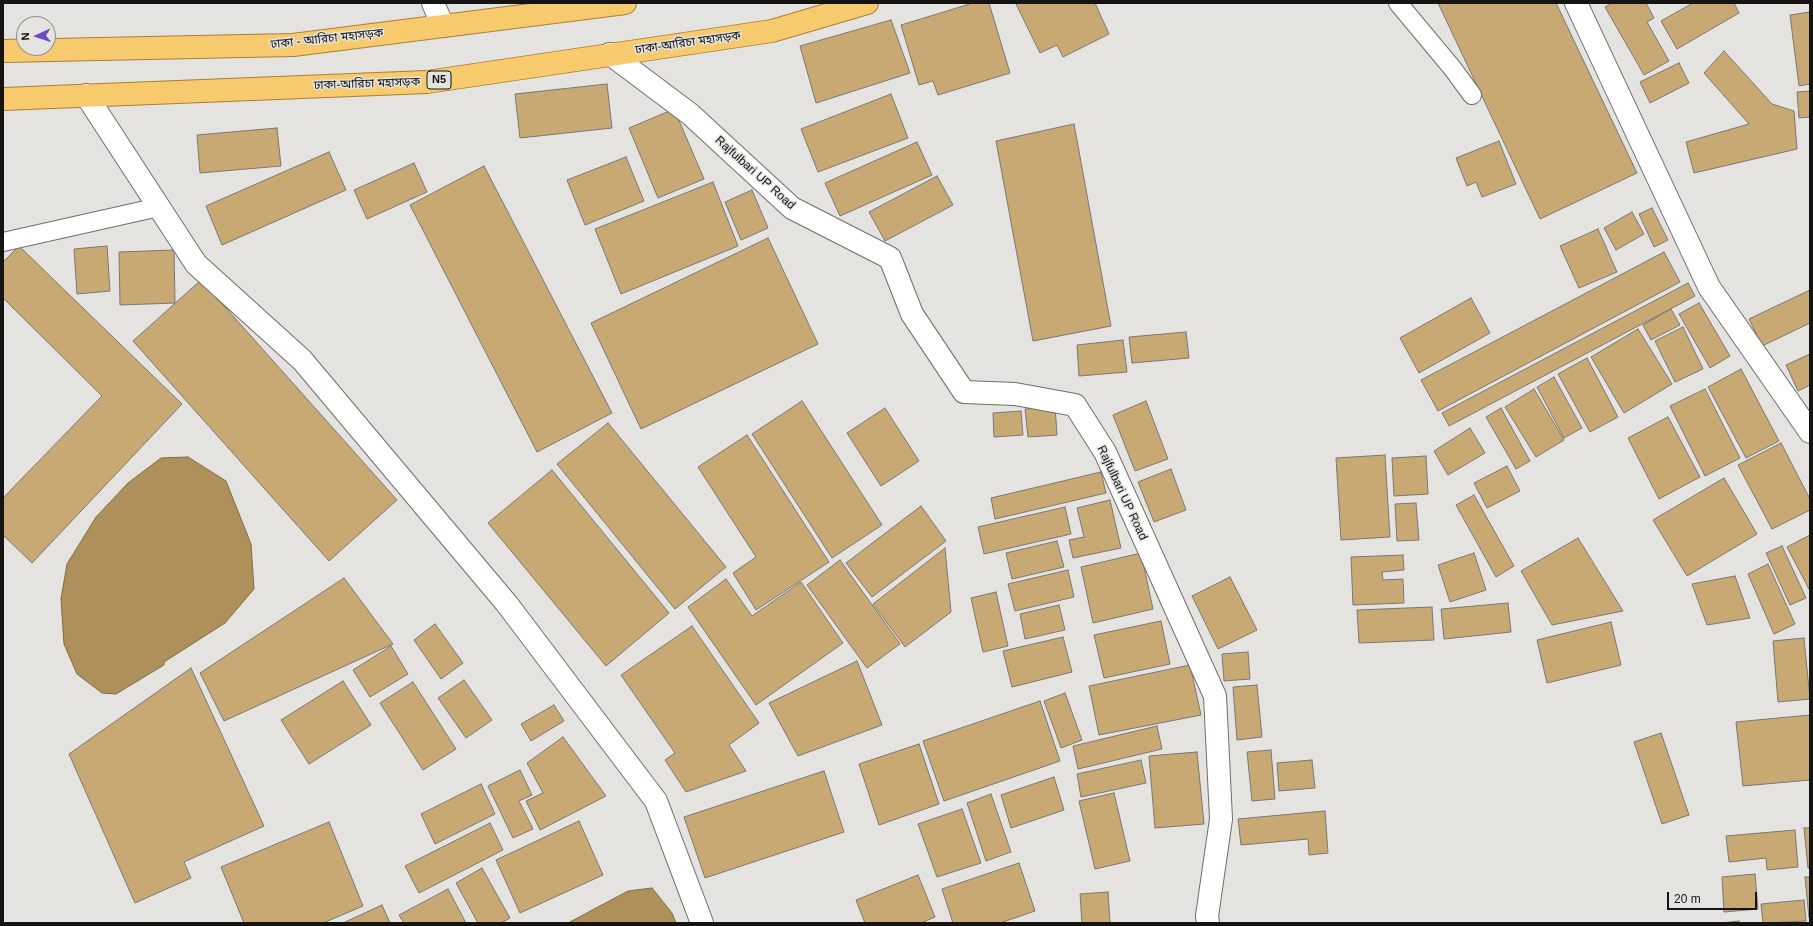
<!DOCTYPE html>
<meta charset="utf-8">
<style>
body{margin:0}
#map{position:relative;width:1813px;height:926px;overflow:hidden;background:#e5e3df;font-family:Helvetica,sans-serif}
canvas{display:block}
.frame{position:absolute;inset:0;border:4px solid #151413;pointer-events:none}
.north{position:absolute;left:16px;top:16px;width:40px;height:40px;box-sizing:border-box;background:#e5e3df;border:1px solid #92908d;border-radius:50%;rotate:267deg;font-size:11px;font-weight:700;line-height:16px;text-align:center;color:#151413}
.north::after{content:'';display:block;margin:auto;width:14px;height:18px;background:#6c4cc5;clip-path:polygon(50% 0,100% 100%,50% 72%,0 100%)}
.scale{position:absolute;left:1667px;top:892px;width:90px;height:18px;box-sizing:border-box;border:2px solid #151413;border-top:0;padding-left:5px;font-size:12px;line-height:14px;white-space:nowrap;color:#151413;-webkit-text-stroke:3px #e5e3df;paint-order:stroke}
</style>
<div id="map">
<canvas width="1813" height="926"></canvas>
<div class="frame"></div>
<div class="north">N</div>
<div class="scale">20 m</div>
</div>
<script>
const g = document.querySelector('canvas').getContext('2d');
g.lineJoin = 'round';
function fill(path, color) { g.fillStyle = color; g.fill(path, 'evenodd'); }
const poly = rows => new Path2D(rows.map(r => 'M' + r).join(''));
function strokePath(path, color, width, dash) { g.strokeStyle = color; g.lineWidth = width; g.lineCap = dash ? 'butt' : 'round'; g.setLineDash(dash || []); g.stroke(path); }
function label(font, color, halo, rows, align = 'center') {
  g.font = font + ' Helvetica,"Noto Sans Bengali",sans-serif'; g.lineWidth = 3; g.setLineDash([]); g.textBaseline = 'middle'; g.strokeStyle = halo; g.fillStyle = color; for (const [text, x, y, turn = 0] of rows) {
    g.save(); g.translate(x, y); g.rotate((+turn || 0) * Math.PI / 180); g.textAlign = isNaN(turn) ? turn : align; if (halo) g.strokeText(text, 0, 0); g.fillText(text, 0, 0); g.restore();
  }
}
const water = poly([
 [188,457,226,481,251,544,254,589,225,623,164,662,164,665,116,694,102,693,77,674,64,644,61,599,67,564,96,517,128,483,161,458,188,457],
 [652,888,672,913,676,923,568,923,628,891,652,888]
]);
fill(water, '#ae905a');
strokePath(water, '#806b45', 1);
const building = poly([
 [973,3,989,3,1010,73,938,95,933,81,919,85,901,25,973,3],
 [1019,3,1095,3,1109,34,1063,57,1057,45,1040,53,1016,4,1019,3],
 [1438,3,1556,3,1637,173,1540,219,1438,3],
 [1612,3,1646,3,1654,18,1647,22,1669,61,1644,75,1605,7,1612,3],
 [1693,3,1734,3,1739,13,1677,49,1661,21,1693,3],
 [1810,12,1810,84,1799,86,1790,15,1810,12],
 [891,20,910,73,816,103,800,46,891,20],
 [1724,51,1772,104,1794,111,1797,149,1694,173,1686,142,1749,124,1704,73,1724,51],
 [1679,63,1689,83,1650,103,1640,82,1679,63],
 [607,84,612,128,520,138,515,94,607,84],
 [1810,91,1810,117,1799,118,1797,92,1810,91],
 [891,94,908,138,818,172,801,129,891,94],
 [674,109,704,179,658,198,629,128,674,109],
 [1074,124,1111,326,1033,341,996,141,1074,124],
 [277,128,281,166,200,173,197,135,277,128],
 [1499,141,1516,184,1482,197,1476,182,1467,186,1456,158,1499,141],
 [917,142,932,175,840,216,825,183,917,142],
 [329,152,346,190,222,245,206,206,329,152],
 [626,157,644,201,585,225,567,180,626,157],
 [414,163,427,192,367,219,354,190,414,163],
 [484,166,612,413,537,452,410,205,484,166],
 [937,176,953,205,885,241,869,212,937,176],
 [713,182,738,246,621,294,595,229,713,182],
 [752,190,768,228,741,240,725,202,752,190],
 [1652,208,1668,240,1654,247,1639,214,1652,208],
 [1632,212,1644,234,1616,250,1604,228,1632,212],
 [1598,229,1617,272,1579,288,1560,246,1598,229],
 [768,238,818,344,641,429,591,323,768,238],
 [19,246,182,404,32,563,3,535,3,498,102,396,3,298,3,262,19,246],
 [107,246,110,291,77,294,74,249,107,246],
 [174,250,175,303,120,305,119,252,174,250],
 [1664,252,1680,282,1438,411,1421,380,1664,252],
 [201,280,397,500,329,561,133,341,201,280],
 [1688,283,1695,296,1449,426,1442,413,1688,283],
 [1810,290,1810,323,1762,346,1749,319,1810,290],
 [1471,298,1490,333,1419,373,1400,338,1471,298],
 [1699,303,1730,356,1710,368,1679,314,1699,303],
 [1671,309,1680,325,1651,340,1643,325,1671,309],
 [1683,327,1703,369,1675,382,1655,341,1683,327],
 [1638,329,1672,384,1624,413,1591,357,1638,329],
 [1186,332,1189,358,1132,363,1129,337,1186,332],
 [1123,340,1127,372,1079,376,1077,345,1123,340],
 [1810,354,1810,385,1798,391,1786,365,1810,354],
 [1587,358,1618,417,1590,432,1558,374,1587,358],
 [1741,369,1779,441,1746,458,1708,387,1741,369],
 [1554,377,1582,428,1564,438,1537,387,1554,377],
 [1534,389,1564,440,1536,457,1505,407,1534,389],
 [1705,389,1740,458,1705,476,1670,406,1705,389],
 [802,401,882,525,832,558,752,434,802,401],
 [1146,401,1168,459,1135,471,1113,415,1146,401],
 [1055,406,1057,435,1028,437,1025,409,1055,406],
 [885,408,919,461,881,486,847,433,885,408],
 [1501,408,1530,461,1516,469,1486,417,1501,408],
 [1021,411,1023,435,994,437,993,413,1021,411],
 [1668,417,1700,477,1659,499,1628,438,1668,417],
 [608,423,726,567,675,609,557,464,608,423],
 [1470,428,1485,453,1448,475,1434,451,1470,428],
 [747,435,829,562,756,610,733,573,756,557,698,467,747,435],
 [1781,443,1810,499,1810,510,1772,529,1738,465,1781,443],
 [1385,455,1390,537,1341,540,1336,458,1385,455],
 [1426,456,1428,494,1394,496,1392,458,1426,456],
 [1507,466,1520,491,1487,508,1474,483,1507,466],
 [1171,469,1186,510,1154,522,1138,482,1171,469],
 [552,470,669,613,606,666,488,523,552,470],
 [1101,472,1106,493,995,519,991,498,1101,472],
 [1724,478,1757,534,1687,576,1653,520,1724,478],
 [1474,495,1514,566,1496,577,1456,505,1474,495],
 [1110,500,1121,548,1073,558,1069,540,1084,537,1077,508,1110,500],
 [1416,503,1419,540,1397,541,1395,504,1416,503],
 [921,506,946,541,872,597,846,563,921,506],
 [1065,507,1071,534,984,554,978,527,1065,507],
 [1810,535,1810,591,1787,547,1810,535],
 [1578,538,1623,611,1552,625,1521,571,1578,538],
 [1057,541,1064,567,1012,579,1006,553,1057,541],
 [1782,546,1806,598,1790,605,1766,553,1782,546],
 [945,548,951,612,905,647,873,604,945,548],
 [1141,553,1153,609,1093,623,1081,567,1141,553],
 [1474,553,1486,590,1450,602,1438,565,1474,553],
 [1403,555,1404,570,1382,572,1383,580,1403,579,1404,603,1353,605,1351,557,1403,555],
 [840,560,900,644,867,668,807,585,840,560],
 [1768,564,1795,624,1774,634,1748,574,1768,564],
 [1068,570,1074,597,1015,611,1008,584,1068,570],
 [1735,576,1750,618,1707,625,1692,584,1735,576],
 [1230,577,1257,630,1218,649,1192,596,1230,577],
 [344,578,393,644,224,721,200,673,344,578],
 [726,579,752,616,801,582,843,643,756,705,688,607,726,579],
 [996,592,1008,646,983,652,971,598,996,592],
 [1508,603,1511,632,1444,639,1441,609,1508,603],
 [1059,605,1065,630,1025,639,1020,614,1059,605],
 [1432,607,1434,640,1359,643,1357,610,1432,607],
 [1161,621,1170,664,1104,678,1094,635,1161,621],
 [1611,622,1621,665,1547,683,1537,640,1611,622],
 [435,624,463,663,441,679,414,640,435,624],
 [692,626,759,723,729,745,746,771,686,792,665,760,675,753,621,675,692,626],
 [1063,637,1072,672,1012,687,1003,651,1063,637],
 [1804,638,1810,699,1778,702,1773,641,1804,638],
 [391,646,408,674,370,697,353,670,391,646],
 [1248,652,1250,679,1224,681,1222,654,1248,652],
 [857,661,882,725,798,756,769,703,857,661],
 [1190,665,1201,715,1099,735,1089,686,1190,665],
 [191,668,264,826,184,862,191,878,135,903,69,754,191,668],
 [464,680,492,720,466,738,438,698,464,680],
 [343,681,371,725,309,764,281,720,343,681],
 [413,682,456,749,423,770,380,703,413,682],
 [1257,685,1262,737,1237,740,1233,687,1257,685],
 [1065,693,1082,740,1061,748,1044,701,1065,693],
 [1040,701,1060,761,944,801,923,741,1040,701],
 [554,705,564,721,531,741,521,724,554,705],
 [1810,715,1810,780,1743,786,1736,722,1810,715],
 [1157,726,1162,749,1078,769,1073,746,1157,726],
 [1661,733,1689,815,1662,824,1634,742,1661,733],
 [563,737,606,796,540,830,526,801,543,793,527,763,563,737],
 [919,744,939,804,879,825,859,764,919,744],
 [1271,750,1275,799,1252,801,1247,752,1271,750],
 [1197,752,1204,824,1155,828,1149,756,1197,752],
 [1141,760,1146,783,1081,797,1077,774,1141,760],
 [1312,760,1315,788,1279,791,1277,763,1312,760],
 [520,770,532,795,519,801,533,829,513,838,488,786,520,770],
 [824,771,844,832,705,878,684,817,824,771],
 [1054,777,1064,810,1011,828,1001,795,1054,777],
 [481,784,495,814,435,844,421,814,481,784],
 [1114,793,1130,861,1095,869,1079,801,1114,793],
 [991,794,1011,852,986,861,967,803,991,794],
 [962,809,981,863,937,877,918,824,962,809],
 [1325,811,1328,853,1309,855,1308,839,1241,845,1238,819,1325,811],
 [579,821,603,875,520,913,496,860,579,821],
 [329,822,363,906,323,923,244,923,221,867,329,822],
 [490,823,503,850,419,893,405,866,490,823],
 [1804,828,1810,828,1810,868,1808,868,1804,828],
 [1795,830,1798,867,1767,870,1766,858,1729,862,1726,836,1795,830],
 [1019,863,1035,911,1000,923,953,923,942,889,1019,863],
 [482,868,510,918,501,923,478,923,456,883,482,868],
 [1755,874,1758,909,1724,912,1722,877,1755,874],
 [918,875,935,917,921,923,865,923,856,900,918,875],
 [1805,877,1810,877,1810,918,1809,918,1805,877],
 [448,889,466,923,404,923,399,915,448,889],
 [1108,892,1110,923,1082,923,1080,894,1108,892],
 [1804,900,1806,921,1763,923,1761,904,1804,900],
 [382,905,390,923,343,923,382,905],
 [1739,921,1739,923,1721,923,1739,921]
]);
fill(building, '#c9a973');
strokePath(building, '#797774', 1);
const service = poly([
 [1398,3,1453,69,1472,95],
 [3,242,159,207]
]);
const minor = poly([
 [433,3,443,26],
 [1576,3,1709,287,1810,432],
 [610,54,690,114,792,208,890,258,912,314,964,392,1015,394,1075,405,1105,452,1215,696,1221,819,1207,916,1208,923],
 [86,95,196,264,302,360,507,604,656,801,702,923]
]);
const trunk = poly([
 [3,51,293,45,625,3],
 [3,99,427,82,772,31,867,3]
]);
strokePath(service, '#706e6a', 20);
strokePath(minor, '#706e6a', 24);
strokePath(trunk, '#a88136', 24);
strokePath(service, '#fff', 18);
strokePath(minor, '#fff', 22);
strokePath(trunk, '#f8ca6e', 22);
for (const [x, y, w] of [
 [439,80,24]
]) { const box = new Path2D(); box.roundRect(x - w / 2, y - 9, w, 18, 3); g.fillStyle = '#e5e3df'; g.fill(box); strokePath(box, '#151413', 1); }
label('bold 11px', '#151413', null, [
 ["N5",439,80]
]);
label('12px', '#151413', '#e5e3df', [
 ["ঢাকা - আরিচা মহাসড়ক",327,39,-6],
 ["ঢাকা-আরিচা মহাসড়ক",688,43,-8],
 ["ঢাকা-আরিচা মহাসড়ক",367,84,-2],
 ["Rajfulbari UP Road",755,173,42],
 ["Rajfulbari UP Road",1122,493,65]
]);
</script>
